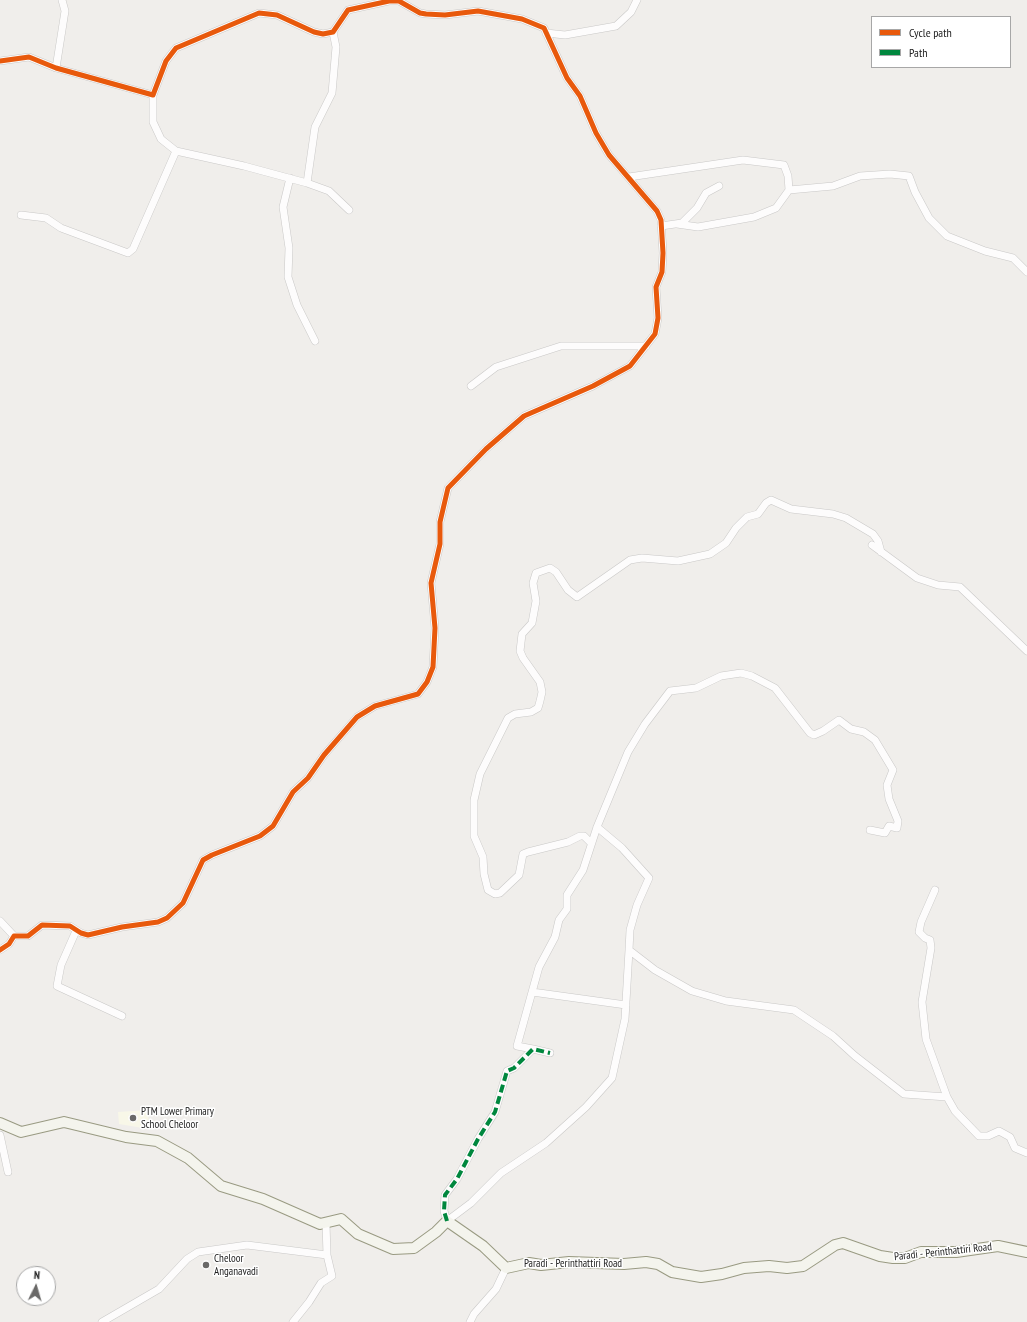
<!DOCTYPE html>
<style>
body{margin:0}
#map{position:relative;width:1027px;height:1322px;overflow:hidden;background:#f0eeeb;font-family:"PT Sans Narrow",sans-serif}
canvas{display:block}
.legend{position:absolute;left:871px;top:16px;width:140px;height:52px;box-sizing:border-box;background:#fff;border:1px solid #a7a7a7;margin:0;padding:5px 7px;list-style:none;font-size:12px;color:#222}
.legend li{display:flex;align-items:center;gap:8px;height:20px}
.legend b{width:20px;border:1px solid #a7a7a7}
.north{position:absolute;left:16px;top:1266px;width:40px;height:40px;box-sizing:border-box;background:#fff;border:1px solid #a7a7a7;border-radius:50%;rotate:5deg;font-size:11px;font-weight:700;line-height:16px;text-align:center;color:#222}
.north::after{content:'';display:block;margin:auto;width:14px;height:18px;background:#6a6968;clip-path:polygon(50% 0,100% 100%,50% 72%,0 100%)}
</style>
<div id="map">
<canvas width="1027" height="1322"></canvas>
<ul class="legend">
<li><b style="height:5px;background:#e8590c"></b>Cycle path</li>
<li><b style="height:5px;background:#00873e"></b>Path</li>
</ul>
<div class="north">N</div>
</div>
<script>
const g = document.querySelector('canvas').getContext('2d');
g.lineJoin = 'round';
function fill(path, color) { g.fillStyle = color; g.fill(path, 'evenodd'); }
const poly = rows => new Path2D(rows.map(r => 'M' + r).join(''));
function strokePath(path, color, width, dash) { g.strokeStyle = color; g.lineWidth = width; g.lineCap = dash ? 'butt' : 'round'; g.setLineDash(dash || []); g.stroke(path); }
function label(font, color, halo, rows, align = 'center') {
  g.font = font + ' "PT Sans Narrow",sans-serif'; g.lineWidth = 3; g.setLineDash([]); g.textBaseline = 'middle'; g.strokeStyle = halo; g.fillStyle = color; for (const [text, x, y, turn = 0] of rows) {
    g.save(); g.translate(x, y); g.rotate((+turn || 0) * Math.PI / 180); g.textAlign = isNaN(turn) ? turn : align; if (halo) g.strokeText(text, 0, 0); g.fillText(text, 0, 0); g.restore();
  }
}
fill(poly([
 [148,1110,149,1129,119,1124,118,1112]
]), '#f8f7e8');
const street = poly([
 [546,33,565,35,616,26,631,12,637,0],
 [0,61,29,57,56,68,153,95,166,61,176,48,259,13,277,15,314,32,323,34,333,32,348,10,389,1,399,1,420,13,426,14,445,15,478,11,522,19,544,28,567,78,580,96,596,133,609,155,657,211,661,220,663,253,662,272,656,287,658,318,655,334,630,366,593,386,524,416,486,449,448,488,440,522,440,544,431,583,435,628,433,667,427,682,418,694,375,706,357,717,324,755,308,778,293,792,273,826,260,836,212,855,203,860,183,903,167,918,158,922,122,927,88,935,81,933,70,926,42,925,28,936,14,936,9,944,0,950],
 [56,68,65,11,62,0],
 [153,95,153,122,161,139,176,151,244,166,307,183,329,191,349,210],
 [629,177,743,160,784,165,788,176,789,190,833,186,860,176,890,174,909,176,915,192,929,218,947,236,985,251,1013,258,1027,272],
 [290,178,283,207,289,248,288,277,297,305,315,341],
 [307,183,315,127,332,93,336,47,333,32],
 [21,215,46,218,61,228,128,253,133,249,176,151],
 [677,224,698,227,754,217,776,208,789,190],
 [661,226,682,223,697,208,706,193,719,186],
 [471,386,496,367,561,346,646,346],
 [872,545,917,578,938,585,960,587,1027,651],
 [597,827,622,848,649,878,637,905,630,930,629,950],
 [591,843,584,836,580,836,568,842,528,852,523,854,519,875,500,893,495,894,488,890,484,874,483,857,474,836,474,800,480,774,508,718,515,714,531,712,538,708,540,701,542,692,540,682,523,658,520,651,522,634,532,623,536,601,533,583,536,573,550,568,556,572,568,590,577,597,630,560,642,558,678,561,710,554,726,543,736,528,747,517,758,514,766,503,771,500,791,509,833,514,846,518,873,534,878,541,881,552],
 [935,890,921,922,919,932,925,938,930,940,931,948,922,1002,926,1039,947,1097],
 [0,921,14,936],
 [76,931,61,965,57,986,122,1016],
 [532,992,626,1005],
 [533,1049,517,1046,539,967,555,937,559,920,567,909,567,895,583,870,597,827,628,752,645,724,670,691,696,688,721,676,741,673,752,676,775,688,810,733,814,735,823,731,839,720,851,729,864,732,875,740,893,770,887,785,889,799,898,821,897,828,889,826,885,833,870,830],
 [550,1053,533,1049,514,1068,507,1071,495,1112,478,1139,457,1179,445,1195,444,1211,447,1221,471,1203,501,1173,546,1143,586,1107,612,1078,625,1019,629,950,655,970,692,991,726,1001,794,1010,833,1036,855,1056,904,1094,947,1097,955,1111,979,1136,988,1136,999,1131,1010,1137,1015,1148,1027,1153],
 [0,1135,8,1172],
 [102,1322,159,1289,187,1259,198,1252,247,1245,327,1255],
 [293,1322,309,1302,321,1283,332,1276,327,1255,326,1223],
 [470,1322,474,1314,496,1289,506,1268]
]);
const secondary = poly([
 [0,1123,21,1132,64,1122,126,1137,157,1141,188,1158,221,1186,263,1199,320,1224,341,1219,358,1234,393,1249,414,1248,436,1232,447,1221,483,1246,506,1268,529,1263,541,1265,569,1262,624,1264,646,1262,658,1264,672,1272,701,1277,722,1274,744,1268,769,1266,787,1268,803,1266,835,1245,843,1243,880,1256,893,1258,905,1258,921,1252,956,1252,998,1246,1027,1252]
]);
strokePath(street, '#c9c8c7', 8);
strokePath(secondary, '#999a82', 12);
strokePath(street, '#fdfcfc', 7);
strokePath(secondary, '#f4f4ed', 10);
strokePath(poly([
 [447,1221,444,1211,445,1195,457,1179,478,1139,495,1112,507,1071,514,1068,533,1049,550,1053]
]), '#00873e', 4, [8, 4]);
strokePath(poly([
 [0,61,29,57,56,68,153,95,166,61,176,48,259,13,277,15,314,32,323,34,333,32,348,10,389,1,399,1,420,13,426,14,445,15,478,11,522,19,544,28,567,78,580,96,596,133,609,155,657,211,661,220,663,253,662,272,656,287,658,318,655,334,630,366,593,386,524,416,486,449,448,488,440,522,440,544,431,583,435,628,433,667,427,682,418,694,375,706,357,717,324,755,308,778,293,792,273,826,260,836,212,855,203,860,183,903,167,918,158,922,122,927,88,935,81,933,70,926,42,925,28,936,14,936,9,944,0,950]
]), '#e8590c', 5);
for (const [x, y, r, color] of [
 [133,1118,4,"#6a6968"],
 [206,1265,4,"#6a6968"]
]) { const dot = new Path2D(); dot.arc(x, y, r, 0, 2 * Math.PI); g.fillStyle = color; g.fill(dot); strokePath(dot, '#fff', 1.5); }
label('11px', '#222', '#fff', [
 ["PTM Lower Primary",141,1112],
 ["School Cheloor",141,1125],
 ["Cheloor",214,1259],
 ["Anganavadi",214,1272]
], 'left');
label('11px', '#222', '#fff', [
 ["Paradi - Perinthattiri Road",943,1252,-6],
 ["Paradi - Perinthattiri Road",573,1264]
]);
</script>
